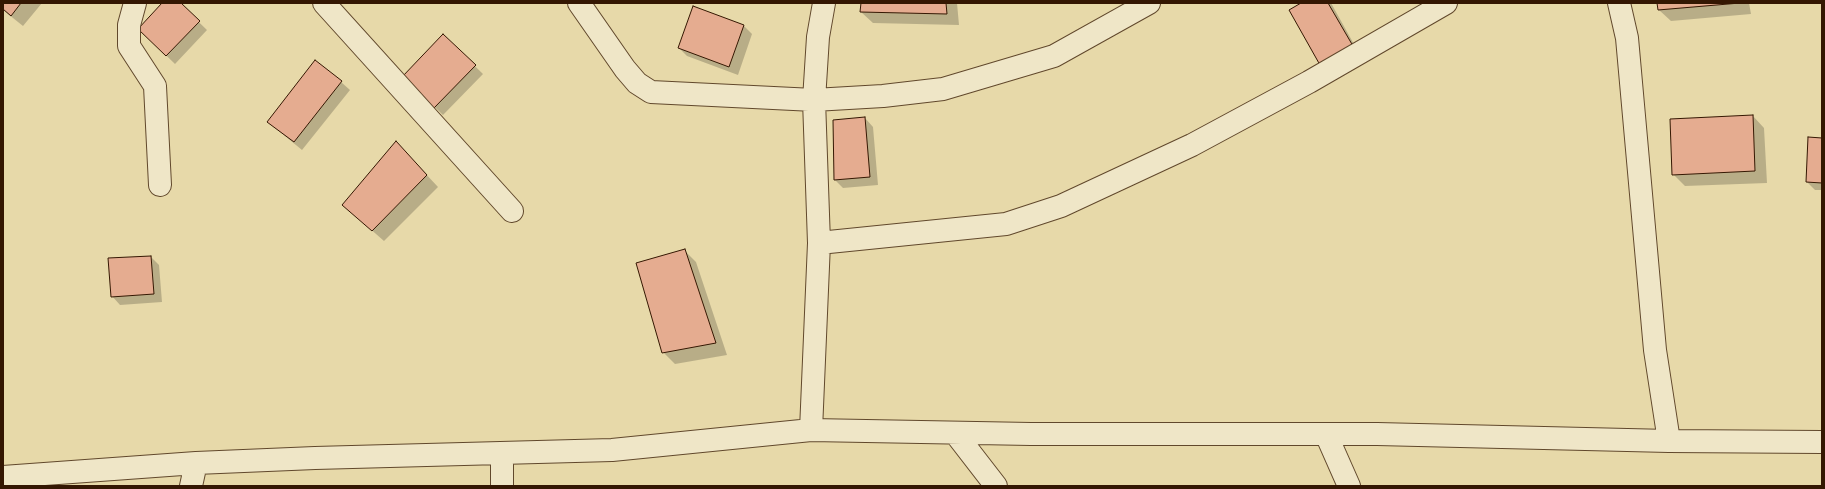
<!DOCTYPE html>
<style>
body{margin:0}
#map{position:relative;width:1825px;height:489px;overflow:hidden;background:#e7d9a9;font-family:"EB Garamond",serif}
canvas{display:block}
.frame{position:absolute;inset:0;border:4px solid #341702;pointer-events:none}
</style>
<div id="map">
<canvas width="1825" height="489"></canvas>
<div class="frame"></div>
</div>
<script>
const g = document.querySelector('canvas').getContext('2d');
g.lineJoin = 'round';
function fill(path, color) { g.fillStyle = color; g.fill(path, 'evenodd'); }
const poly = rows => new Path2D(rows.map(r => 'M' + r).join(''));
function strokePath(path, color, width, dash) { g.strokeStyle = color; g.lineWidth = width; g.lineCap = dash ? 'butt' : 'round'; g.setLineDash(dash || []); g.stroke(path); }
fill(poly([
 [3,3,42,3,23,26,3,10],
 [163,3,179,3,207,30,175,64,139,29],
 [862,3,957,3,959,25,873,23,861,12],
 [1303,3,1331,3,1360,55],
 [1658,3,1749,3,1751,14,1671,21,1659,10],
 [694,7,744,26,752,34,738,75,687,56,679,48],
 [443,35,483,74,443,115,412,85],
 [341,82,350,90,302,150,268,122],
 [1753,116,1764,128,1767,183,1685,186,1673,174],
 [865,118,873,127,878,185,843,188,835,180],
 [1822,139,1822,190,1815,190,1807,182],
 [396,142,438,187,384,241,343,205],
 [684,250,696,262,727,355,675,364,663,352],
 [151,257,159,265,162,302,120,305,112,296]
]), '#0003');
const building = poly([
 [3,3,21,3,11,16,3,9,3,3],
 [162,3,181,3,200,21,166,56,138,29,162,3],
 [861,3,946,3,947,14,860,12,861,3],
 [1301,3,1328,3,1353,46,1320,65,1289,10,1301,3],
 [1657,3,1740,3,1658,10,1657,3],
 [693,6,744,25,729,67,678,48,693,6],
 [443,34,476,65,434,108,402,77,443,34],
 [315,60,342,81,294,142,267,122,315,60],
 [1753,115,1755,171,1672,175,1670,119,1753,115],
 [865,117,870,177,834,180,833,120,865,117],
 [1808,137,1822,138,1822,183,1806,182,1808,137],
 [396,141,427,175,372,231,342,205,396,141],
 [685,249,716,343,662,353,636,263,685,249],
 [151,256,154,294,111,297,108,258,151,256]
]);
fill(building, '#e5ac90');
strokePath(building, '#341702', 1);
const minor = poly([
 [135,3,129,25,129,46,155,86,160,185],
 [324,3,512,211],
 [579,3,625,69,637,83,651,92,814,100,883,96,943,89,1054,56,1149,3],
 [1619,3,1627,38,1655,350,1669,441],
 [819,243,1006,224,1061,206,1192,145,1309,82,1446,3],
 [811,430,819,243,814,100,818,37,824,3],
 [955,433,996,486],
 [1326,434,1349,486],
 [3,477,196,463,315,458,612,450,811,430,1031,434,1377,434,1669,441,1822,442],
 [191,486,196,463],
 [502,486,502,453]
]);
strokePath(minor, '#61482c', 24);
strokePath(minor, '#efe6c7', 22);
</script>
